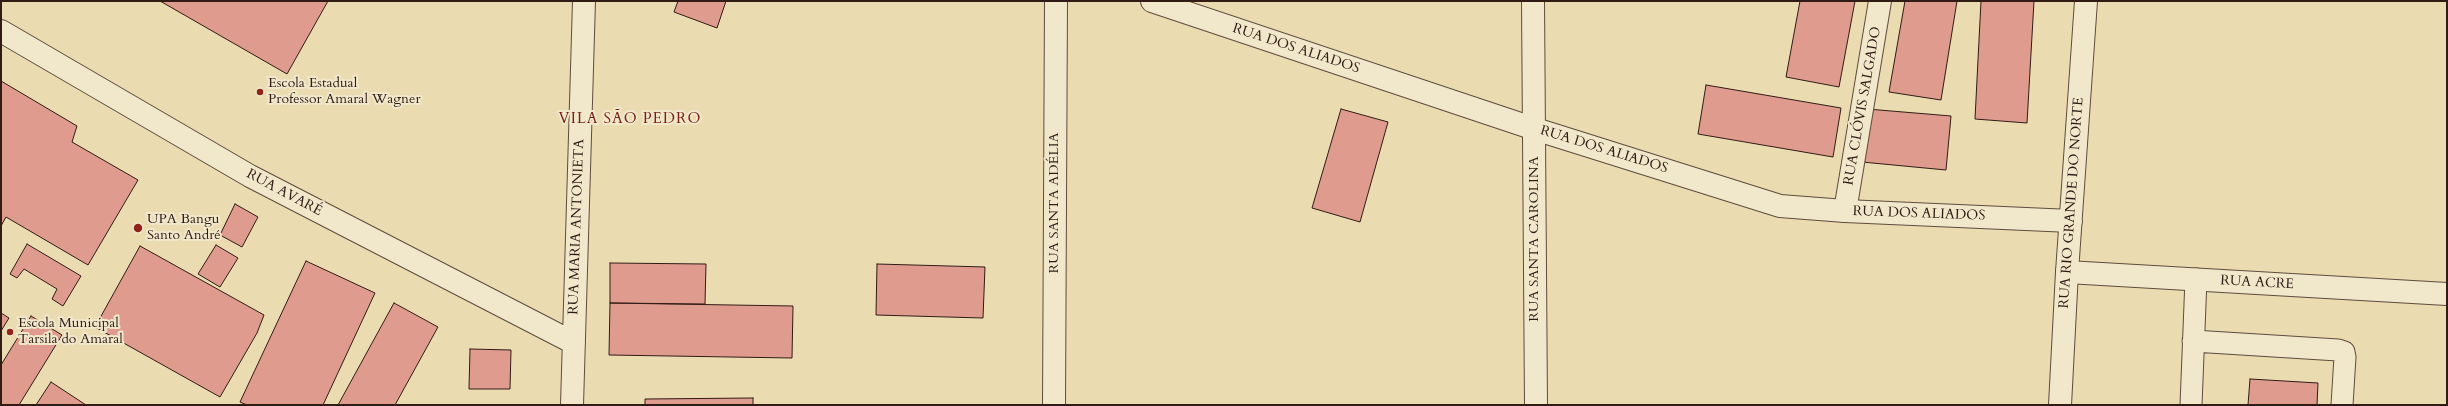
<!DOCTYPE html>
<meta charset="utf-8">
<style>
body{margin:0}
#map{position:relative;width:2448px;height:406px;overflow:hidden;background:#eadbb1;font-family:Cardo,serif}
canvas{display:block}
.frame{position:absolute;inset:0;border:2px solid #301c15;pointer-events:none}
</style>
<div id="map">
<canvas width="2448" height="406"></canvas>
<div class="frame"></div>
</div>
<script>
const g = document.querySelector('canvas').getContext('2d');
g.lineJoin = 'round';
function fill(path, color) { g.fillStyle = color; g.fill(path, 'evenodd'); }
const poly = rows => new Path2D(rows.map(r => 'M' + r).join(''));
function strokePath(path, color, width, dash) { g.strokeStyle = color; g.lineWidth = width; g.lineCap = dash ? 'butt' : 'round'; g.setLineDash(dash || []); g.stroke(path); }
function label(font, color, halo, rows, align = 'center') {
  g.font = font + ' Cardo,serif'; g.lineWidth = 4; g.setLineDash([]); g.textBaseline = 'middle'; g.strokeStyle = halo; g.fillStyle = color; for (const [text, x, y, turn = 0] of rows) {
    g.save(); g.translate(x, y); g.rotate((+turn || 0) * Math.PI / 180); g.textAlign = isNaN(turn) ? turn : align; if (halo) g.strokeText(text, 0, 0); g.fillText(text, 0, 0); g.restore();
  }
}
const building = poly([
 [160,1,328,1,287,74,160,1],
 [678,1,726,1,717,28,674,12,678,1],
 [1800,1,1855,1,1839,87,1786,77,1800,1],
 [1905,1,1957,1,1941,100,1889,92,1905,1],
 [1981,1,2034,1,2027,123,1975,119,1981,1],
 [1,81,77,126,72,142,138,180,88,265,6,217,1,226,1,81],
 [1706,85,1841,108,1833,157,1698,134,1706,85],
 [1341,109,1388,122,1360,222,1312,208,1341,109],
 [1867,109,1951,116,1946,170,1862,162,1867,109],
 [235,204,258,217,242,247,220,235,235,204],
 [27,244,81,276,63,306,52,299,57,289,24,269,17,278,10,274,27,244],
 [216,245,238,258,220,287,198,274,216,245],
 [140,246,264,315,257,333,220,397,95,327,140,246],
 [306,261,375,293,323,405,247,405,240,402,306,261],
 [610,263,706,264,705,304,610,303,610,263],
 [877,264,985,267,983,318,876,315,877,264],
 [394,303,438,327,395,405,338,405,394,303],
 [610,303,793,306,792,358,609,355,610,303],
 [1,313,9,318,1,331,1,313],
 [31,316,62,335,19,405,1,405,1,365,31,316],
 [470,349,511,350,510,389,469,389,470,349],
 [2250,379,2318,383,2317,405,2248,405,2250,379],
 [51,382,86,405,36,405,51,382],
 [753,398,753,405,645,405,645,399,753,398]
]);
fill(building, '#df9b8d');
strokePath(building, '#301c15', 1);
const service = poly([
 [2193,341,2338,350,2344,352,2345,357,2342,405],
 [2191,405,2196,279]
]);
const minor = poly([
 [1533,1,1536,405],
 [1,31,250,176,574,343],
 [1845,211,1880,1],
 [572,405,584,1],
 [1054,405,1056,1],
 [2060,405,2067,272]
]);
const tertiary = poly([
 [1152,1,1535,129,1780,206,1845,211,2071,221],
 [2086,1,2067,272,2447,294]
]);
strokePath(service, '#5e4c3c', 23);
strokePath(minor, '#5e4c3c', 24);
strokePath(tertiary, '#5e4c3c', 24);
strokePath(service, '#f1e8cc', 21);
strokePath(minor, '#f1e8cc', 22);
strokePath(tertiary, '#f1e8cc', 22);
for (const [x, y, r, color] of [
 [260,92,4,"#8f2418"],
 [138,228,5,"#8f2418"],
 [10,332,4,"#8f2418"]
]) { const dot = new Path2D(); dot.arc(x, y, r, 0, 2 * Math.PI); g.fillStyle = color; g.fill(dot); strokePath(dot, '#f1e8cc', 1.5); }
label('14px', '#301c15', '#f1e8cc', [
 ["RUA DOS ALIADOS",1296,49,18],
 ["RUA CLÓVIS SALGADO",1863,106,-80],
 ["RUA DOS ALIADOS",1604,150,17],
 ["RUA AVARÉ",284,193,28],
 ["RUA SANTA ADÉLIA",1055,203,-90],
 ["RUA RIO GRANDE DO NORTE",2072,203,-86],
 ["RUA DOS ALIADOS",1919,214,2],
 ["RUA MARIA ANTONIETA",577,227,-88],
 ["RUA SANTA CAROLINA",1535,239,-90],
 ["RUA ACRE",2257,283,3]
]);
label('14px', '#301c15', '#f1e8cc', [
 ["Escola Estadual",268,84],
 ["Professor Amaral Wagner",268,100],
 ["UPA Bangu",147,220],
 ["Santo André",147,236],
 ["Escola Municipal",18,324],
 ["Tarsila do Amaral",18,340]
], 'left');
g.letterSpacing = '1px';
label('15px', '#7a1f14', '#f1e8cc', [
 ["VILA SÃO PEDRO",630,120]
]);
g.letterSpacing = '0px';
</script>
